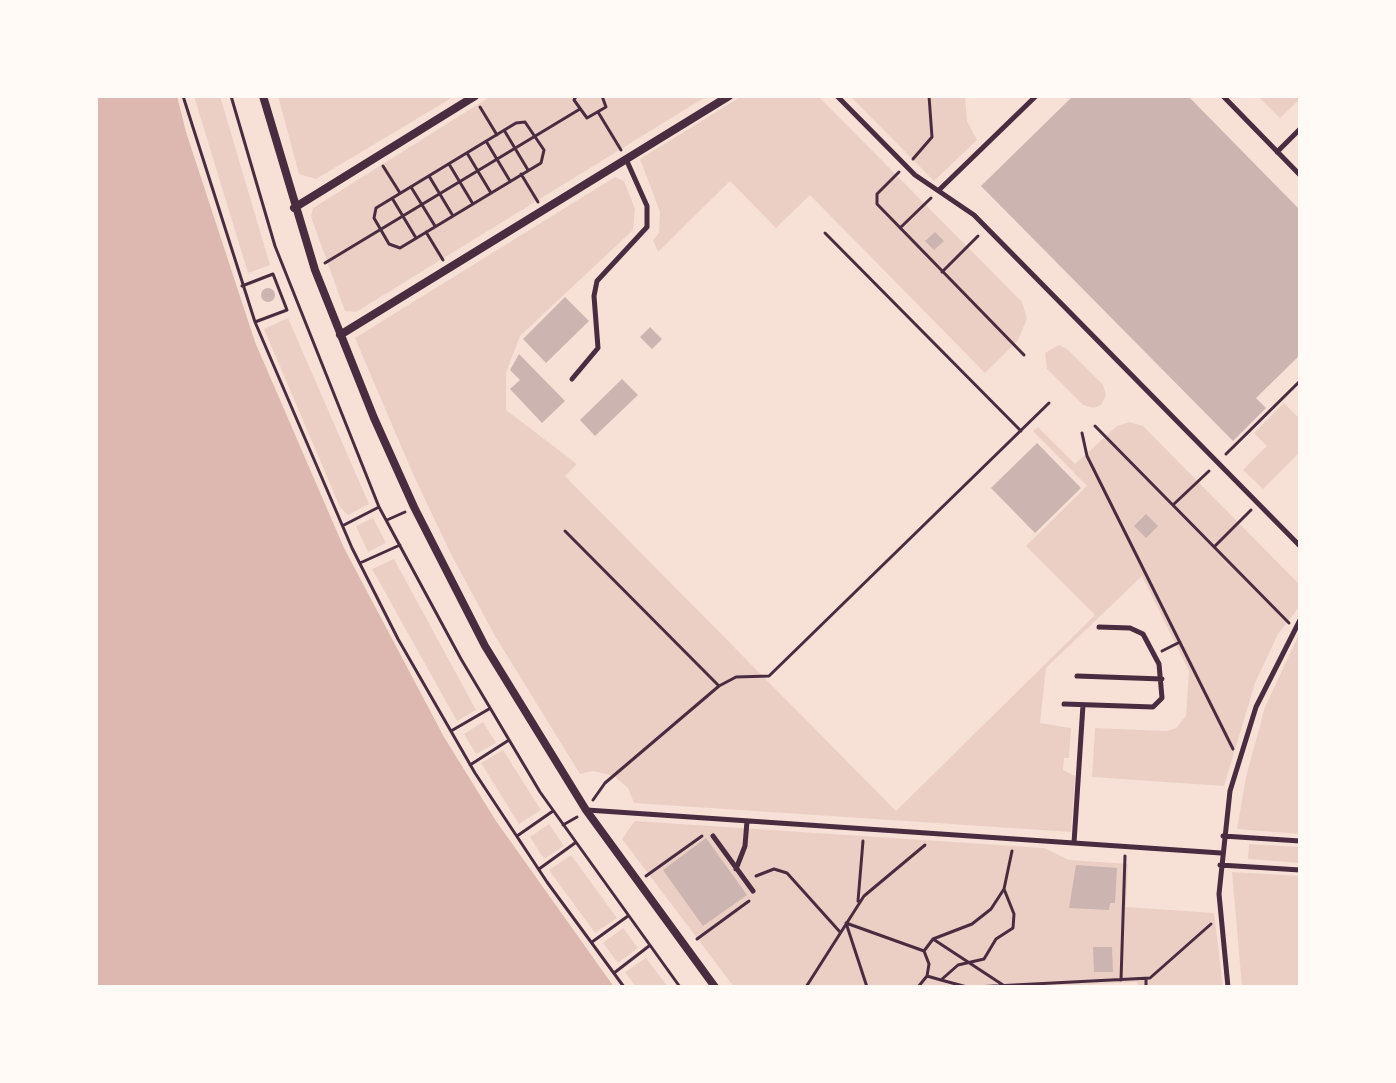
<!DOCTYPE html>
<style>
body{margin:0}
#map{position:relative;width:1396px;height:1083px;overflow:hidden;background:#f7e1d7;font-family:"Open Sans",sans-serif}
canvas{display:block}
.frame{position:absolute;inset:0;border:98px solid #fffaf5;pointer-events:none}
</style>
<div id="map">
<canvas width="1396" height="1083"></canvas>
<div class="frame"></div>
</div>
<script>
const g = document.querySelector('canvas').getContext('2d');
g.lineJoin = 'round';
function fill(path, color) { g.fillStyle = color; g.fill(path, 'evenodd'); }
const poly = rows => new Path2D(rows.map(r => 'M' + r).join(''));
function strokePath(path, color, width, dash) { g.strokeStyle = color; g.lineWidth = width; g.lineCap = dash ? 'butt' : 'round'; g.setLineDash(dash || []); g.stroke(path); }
fill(poly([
 [194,96,220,96,270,265,248,273],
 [278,96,455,96,316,179,299,174],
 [491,96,707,96,356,312,345,311,311,217,313,208],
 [742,96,818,96,1022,302,1027,319,1018,340,985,373,810,195,776,228,730,181,658,252,653,240,659,233,660,212,640,159],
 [850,96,965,96,967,121,977,140,934,181],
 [1258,96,1298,96,1300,99,1280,118],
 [615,177,624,181,635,209,633,230,520,336,506,373,506,410,577,464,565,476,896,811,1095,615,1026,546,1087,486,1033,431,1038,427,1075,464,1117,426,1129,422,1143,426,1300,585,1300,606,1278,634,1255,683,1224,786,1092,777,1095,728,1167,731,1176,728,1186,716,1189,671,1142,576,1046,668,1040,723,1071,728,1069,758,1064,758,1063,770,1075,776,1071,832,634,803,628,788,614,776,593,771,580,774,495,636,451,554,413,474,355,338],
 [288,318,369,504,348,515,340,507,264,329],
 [1059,345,1067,349,1103,385,1106,395,1101,405,1094,408,1083,405,1047,369,1045,353],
 [1284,403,1300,419,1300,452,1263,489,1243,470,1267,446,1254,433],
 [373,518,386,543,368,552,356,526],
 [394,559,476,710,457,721,372,569],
 [1300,632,1300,834,1237,829,1246,777,1265,707],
 [483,722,496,743,476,754,464,734],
 [503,750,541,810,519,824,481,763],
 [635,821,1044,848,1069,860,1128,864,1126,907,1214,913,1223,987,1138,987,1137,982,1034,987,734,987,622,839],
 [549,824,564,846,544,859,530,837],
 [1249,844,1300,847,1300,863,1248,859],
 [571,855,617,918,595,933,549,870],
 [1232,872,1300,876,1300,987,1242,987],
 [623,928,638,948,618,963,603,943],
 [646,958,668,987,636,987,625,972]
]), '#ebcfc5');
fill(poly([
 [96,96,177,96,186,132,255,342,344,548,444,737,496,821,614,987,96,987]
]), '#dcb8b0');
fill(poly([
 [1073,96,1188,96,1300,210,1300,355,1256,398,1266,408,1233,441,981,186],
 [935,232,944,241,934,250,925,241],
 '261 295a7 7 0 1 1 14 0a7 7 0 1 1-14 0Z',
 [565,297,589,321,546,363,523,339],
 [650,327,662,339,652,349,640,337],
 [519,354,565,401,542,423,510,389,520,380,510,370],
 [622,379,638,395,595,436,580,420],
 [1037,443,1081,488,1035,533,991,488],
 [1146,514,1158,526,1146,538,1134,526],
 [706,838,747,895,703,926,663,870],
 [1076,865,1117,868,1115,903,1110,903,1109,910,1069,908],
 [1093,947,1112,947,1113,972,1094,972]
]), '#ccb4b1');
strokePath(poly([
 [183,96,255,322,352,548,398,639,475,773,547,882,624,987],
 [231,96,275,246,379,507,461,659,540,792,680,987],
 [576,96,574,100,587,118,606,107,602,96],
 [480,107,497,135],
 [598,112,621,150],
 [525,122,544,150,541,163,400,248,389,244,374,218,376,208,516,123,525,122],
 [504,130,528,170],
 [486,141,510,181],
 [467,153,491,193],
 [913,159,932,137,929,96],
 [449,164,473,204],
 [383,166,400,193],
 [899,172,877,194,877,204,1024,355],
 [521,174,538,202],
 [429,176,453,216],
 [411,187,435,226],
 [392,198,416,238],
 [900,228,931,198],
 [426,232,443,260],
 [825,233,1021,431],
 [325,263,580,109],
 [942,272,978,236],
 [242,286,273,274,287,310,255,322],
 [1095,426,1289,623],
 [1082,433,1087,456,1233,749],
 [1226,454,1300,381],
 [1174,504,1209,471],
 [387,520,405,512],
 [344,525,379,507],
 [565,531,719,686,736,677,769,676,1049,403],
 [1214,547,1251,510],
 [360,563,400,545],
 [1162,651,1180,642],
 [451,731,489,709],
 [470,765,509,740],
 [593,800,605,783,719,686],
 [563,825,577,817],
 [517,836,553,811],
 [539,869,575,843],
 [646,876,702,836],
 [756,876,774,869,787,873,840,932],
 [858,901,863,841],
 [846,923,924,951,929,964,927,976,941,980,958,965,984,959,996,939,1013,928,1014,914,1004,889],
 [846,923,867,987],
 [697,939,749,901],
 [933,939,1003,985],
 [592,942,628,916],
 [924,951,933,939,972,924,991,909,1004,889,1012,851],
 [614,973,649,946],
 [1146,979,1146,987],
 [941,980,967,987],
 [1121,980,1125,856],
 [806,987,864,896,925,845],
 [918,987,927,976],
 [975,987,1150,978,1211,924]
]), '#4a2c40', 3);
strokePath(poly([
 [837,96,915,175,974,215,1300,546],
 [1223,96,1300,175],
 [1277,152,1300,129],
 [939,190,1036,96],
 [572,379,598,348,594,296,597,281,647,227,647,206,626,159],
 [1077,676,1162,679],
 [1064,704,1153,707,1162,698,1159,664,1143,634,1130,628,1099,627],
 [587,810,1221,853],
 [713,836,753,891],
 [1223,836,1300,841],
 [1074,843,1083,705],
 [1220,865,1300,870],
 [736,869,745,846,747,821],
 [1228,987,1219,894,1230,791,1256,707,1300,620]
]), '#4a2c40', 5);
strokePath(poly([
 [263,96,315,270,374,418,414,507,485,646,586,810,715,987],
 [294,208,475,96],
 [340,335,729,96]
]), '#4a2c40', 8);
</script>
